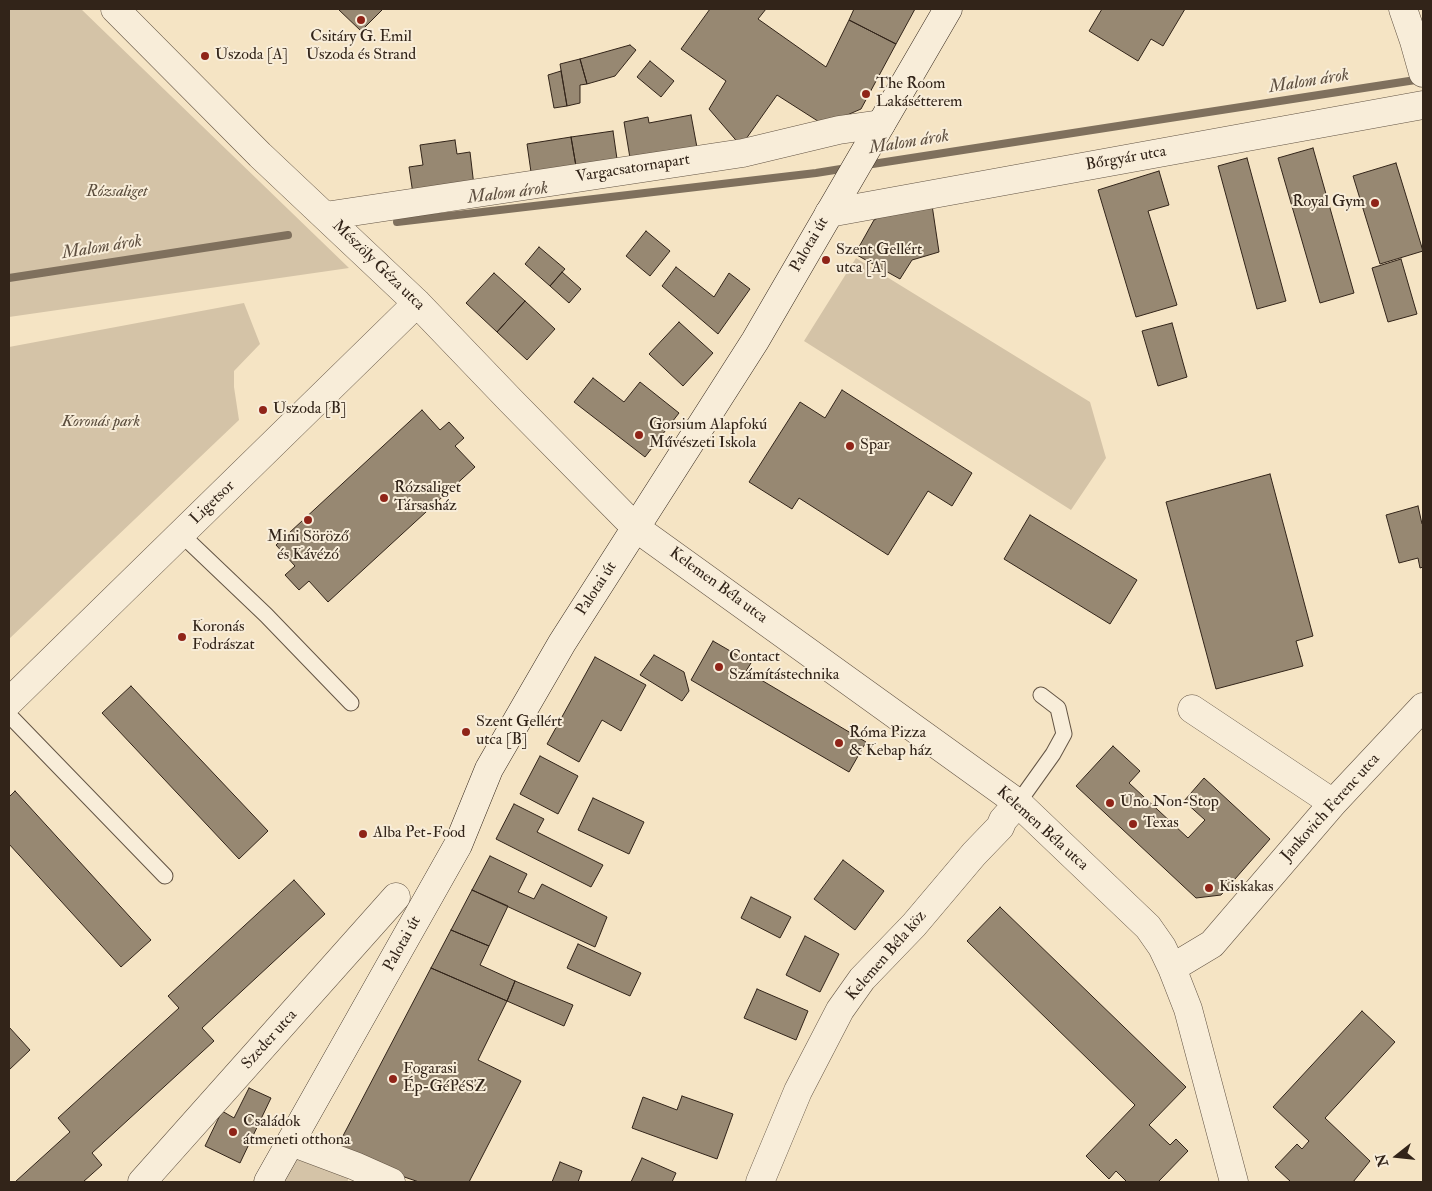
<!DOCTYPE html>
<meta charset="utf-8">
<style>
body{margin:0}
#map{position:relative;width:1432px;height:1191px;overflow:hidden;background:#f5e4c4;font-family:"IM FELL Double Pica",serif}
canvas{display:block}
.frame{position:absolute;inset:0;border:10px solid #322419;pointer-events:none}
.north{position:absolute;left:1372px;top:1131px;width:50px;height:50px;-webkit-text-stroke:4px #f8edd9;paint-order:stroke;rotate:254deg;font-size:14px;font-weight:700;line-height:20px;text-align:center;color:#322419}
.north::after{content:'';display:block;margin:auto;width:18px;height:22px;background:#322419;clip-path:polygon(50% 0,100% 100%,50% 72%,0 100%)}
</style>
<div id="map">
<canvas width="1432" height="1191"></canvas>
<div class="frame"></div>
<div class="north">N</div>
</div>
<script>
const g = document.querySelector('canvas').getContext('2d');
g.lineJoin = 'round';
function fill(path, color) { g.fillStyle = color; g.fill(path, 'evenodd'); }
const poly = rows => new Path2D(rows.map(r => 'M' + r).join(''));
function strokePath(path, color, width, dash) { g.strokeStyle = color; g.lineWidth = width; g.lineCap = dash ? 'butt' : 'round'; g.setLineDash(dash || []); g.stroke(path); }
function label(font, color, halo, rows, align = 'center') {
  g.font = font + ' "IM FELL Double Pica",serif'; g.lineWidth = 4; g.setLineDash([]); g.textBaseline = 'middle'; g.strokeStyle = halo; g.fillStyle = color; for (const [text, x, y, turn = 0] of rows) {
    g.save(); g.translate(x, y); g.rotate((+turn || 0) * Math.PI / 180); g.textAlign = isNaN(turn) ? turn : align; if (halo) g.strokeText(text, 0, 0); g.fillText(text, 0, 0); g.restore();
  }
}
fill(poly([
 [9,9,81,9,349,268,9,317],
 [856,258,1090,402,1106,458,1071,510,804,341],
 [244,303,260,344,234,371,234,387,239,420,9,639,9,347],
 [302,1145,355,1166,347,1182,282,1182]
]), '#d4c3a7');
strokePath(poly([
 [866,165,1422,79],
 [397,222,816,173,847,168],
 [9,278,288,235]
]), '#7f705d', 8);
const building = poly([
 [338,9,383,9,361,31,338,9],
 [710,9,766,9,758,19,826,67,849,20,896,44,861,109,824,125,777,95,741,146,709,109,726,81,681,49,710,9],
 [854,9,915,9,896,44,849,20,854,9],
 [1102,9,1185,9,1163,46,1151,39,1138,61,1089,31,1102,9],
 [630,45,636,50,615,76,587,84,580,59,630,45],
 [580,59,587,84,580,85,580,103,567,106,560,64,580,59],
 [650,61,674,81,661,97,637,77,650,61],
 [561,71,567,106,554,108,548,75,561,71],
 [691,115,698,153,631,164,624,122,648,117,649,123,691,115],
 [613,131,618,166,577,172,571,137,613,131],
 [571,137,577,172,532,179,527,144,571,137],
 [455,140,457,154,470,152,474,186,413,194,409,167,423,165,420,145,455,140],
 [1313,148,1354,293,1320,303,1278,158,1313,148],
 [1247,158,1286,301,1257,309,1218,166,1247,158],
 [1396,163,1423,251,1380,264,1353,176,1396,163],
 [1159,171,1169,205,1148,211,1177,305,1136,317,1098,190,1159,171],
 [932,205,939,252,912,260,900,279,855,254,874,220,882,216,932,205],
 [646,231,670,251,650,276,626,256,646,231],
 [539,247,565,269,550,286,525,264,539,247],
 [1401,259,1417,314,1388,322,1372,268,1401,259],
 [676,267,714,297,729,273,750,289,718,334,662,286,676,267],
 [562,272,581,289,569,303,550,286,562,272],
 [494,273,525,301,497,332,466,303,494,273],
 [525,301,555,329,527,360,497,332,525,301],
 [679,322,713,353,683,386,649,354,679,322],
 [1172,323,1187,377,1158,386,1142,331,1172,323],
 [593,378,624,402,640,382,679,413,645,457,574,402,593,378],
 [842,390,972,473,952,506,928,491,888,555,799,498,792,509,749,482,800,402,825,418,842,390],
 [422,410,440,430,449,422,464,438,455,446,475,467,328,602,309,581,299,590,285,575,295,566,276,545,422,410],
 [1270,474,1313,636,1296,641,1303,666,1216,689,1166,502,1270,474],
 [1418,506,1422,524,1423,523,1423,567,1420,568,1418,558,1399,563,1386,515,1418,506],
 [1030,515,1137,580,1110,624,1004,559,1030,515],
 [713,641,751,663,746,671,866,742,849,772,691,680,713,641],
 [654,655,684,672,689,691,682,701,640,675,654,655],
 [595,657,646,685,621,731,602,720,579,762,547,744,595,657],
 [131,686,268,831,239,859,102,713,131,686],
 [1113,746,1140,771,1129,783,1188,838,1205,820,1184,801,1204,778,1270,839,1221,895,1196,898,1076,786,1113,746],
 [540,756,578,776,558,814,520,794,540,756],
 [15,791,151,940,121,967,9,844,9,797,15,791],
 [593,798,644,822,629,854,578,830,593,798],
 [514,804,544,819,537,832,603,865,591,887,496,839,514,804],
 [490,856,527,874,518,892,534,899,542,884,607,917,595,947,472,890,490,856],
 [843,860,884,891,855,930,814,899,843,860],
 [294,880,325,914,202,1028,214,1041,92,1153,102,1165,83,1182,15,1182,70,1132,58,1118,179,1008,168,996,294,880],
 [472,890,508,906,489,946,451,930,472,890],
 [751,897,791,917,780,938,741,918,751,897],
 [1000,907,1186,1087,1149,1125,1170,1145,1176,1139,1188,1151,1158,1182,1125,1182,1126,1181,1116,1171,1109,1179,1086,1156,1135,1105,967,941,1000,907],
 [451,930,489,946,480,965,515,981,507,1001,431,968,451,930],
 [805,936,839,954,820,992,786,975,805,936],
 [578,944,641,973,630,996,567,968,578,944],
 [431,968,507,1001,478,1060,521,1081,469,1182,419,1182,334,1153,431,968],
 [515,981,573,1005,564,1026,507,1001,515,981],
 [757,989,808,1011,796,1040,744,1018,757,989],
 [1362,1011,1395,1042,1325,1118,1370,1161,1353,1182,1291,1182,1275,1167,1297,1144,1302,1149,1309,1141,1273,1107,1362,1011],
 [9,1027,30,1050,9,1070,9,1027],
 [249,1088,271,1098,240,1163,205,1146,222,1111,234,1118,249,1088],
 [682,1096,733,1114,717,1159,632,1128,643,1097,677,1110,682,1096],
 [642,1158,676,1173,672,1182,631,1182,642,1158],
 [560,1162,582,1171,578,1182,552,1182,560,1162]
]);
fill(building, '#978872');
strokePath(building, '#322419', 1);
const lane = poly([
 [181,534,266,615,351,703],
 [9,715,165,876],
 [1018,803,1053,754,1064,734,1058,708,1041,695]
]);
const street = poly([
 [115,9,260,155,417,303,511,401,636,528,1018,803,1148,927,1162,947,1172,968,1188,1009,1234,1182],
 [1403,9,1414,41,1423,73],
 [829,213,1423,105],
 [325,216,743,153,839,130,881,124],
 [9,702,417,303],
 [1192,709,1333,803],
 [1172,968,1212,944,1333,803,1423,707],
 [291,1142,355,1166,391,1182],
 [142,1182,396,897],
 [760,1182,798,1091,840,1010,862,979,914,925,974,854,1000,827,1003,820,1018,803]
]);
const secondary = poly([
 [268,1182,458,845,489,769,562,643,755,341,948,9]
]);
strokePath(lane, '#635444', 17);
strokePath(street, '#635444', 29);
strokePath(secondary, '#322419', 29);
strokePath(lane, '#f8edd9', 15);
strokePath(street, '#f8edd9', 28);
strokePath(secondary, '#f8edd9', 28);
for (const [x, y, r, color] of [
 [361,20,5,"#8f2418"],
 [205,56,5,"#8f2418"],
 [866,94,5,"#8f2418"],
 [1375,203,5,"#8f2418"],
 [826,260,5,"#8f2418"],
 [263,410,5,"#8f2418"],
 [639,435,5,"#8f2418"],
 [850,446,5,"#8f2418"],
 [384,498,5,"#8f2418"],
 [308,520,5,"#8f2418"],
 [182,637,5,"#8f2418"],
 [719,667,5,"#8f2418"],
 [466,732,5,"#8f2418"],
 [839,743,5,"#8f2418"],
 [1110,803,5,"#8f2418"],
 [1133,824,5,"#8f2418"],
 [363,834,5,"#8f2418"],
 [1209,888,5,"#8f2418"],
 [393,1079,5,"#8f2418"],
 [233,1132,5,"#8f2418"]
]) { const dot = new Path2D(); dot.arc(x, y, r, 0, 2 * Math.PI); g.fillStyle = color; g.fill(dot); strokePath(dot, '#f8edd9', 2); }
label('16px', '#322419', '#f8edd9', [
 ["Csitáry G. Emil",361,38,"center"],
 ["Uszoda és Strand",361,56,"center"],
 ["Uszoda [A]",215,56],
 ["The Room",876,85],
 ["Lakásétterem",876,103],
 ["Royal Gym",1365,203,"right"],
 ["Szent Gellért",836,251],
 ["utca [A]",836,269],
 ["Uszoda [B]",273,410],
 ["Gorsium Alapfokú",649,426],
 ["Művészeti Iskola",649,444],
 ["Spar",860,446],
 ["Rózsaliget",394,489],
 ["Társasház",394,507],
 ["Mini Söröző",308,538,"center"],
 ["és Kávézó",308,556,"center"],
 ["Koronás",192,628],
 ["Fodrászat",192,646],
 ["Contact",729,658],
 ["Számítástechnika",729,676],
 ["Szent Gellért",476,723],
 ["utca [B]",476,741],
 ["Róma Pizza",849,734],
 ["& Kebap ház",849,752],
 ["Uno Non-Stop",1120,803],
 ["Texas",1143,824],
 ["Alba Pet-Food",373,834],
 ["Kiskakas",1219,888],
 ["Fogarasi",403,1070],
 ["Ép-GéPéSZ",403,1088],
 ["Családok",243,1123],
 ["átmeneti otthona",243,1141]
], 'left');
label('16px', '#322419', '#f8edd9', [
 ["Bőrgyár utca",1126,159,-10],
 ["Vargacsatornapart",633,169,-9],
 ["Palotai út",810,245,-60],
 ["Mészöly Géza utca",378,266,44],
 ["Ligetsor",213,503,-44],
 ["Kelemen Béla utca",718,586,36],
 ["Palotai út",597,589,-57],
 ["Jankovich Ferenc utca",1331,808,-48],
 ["Kelemen Béla utca",1042,829,42],
 ["Palotai út",403,944,-61],
 ["Kelemen Béla köz",887,956,-49],
 ["Szeder utca",270,1040,-48]
]);
label('italic 16px', '#5a4c3c', '#f8edd9', [
 ["Rózsaliget",117,193],
 ["Koronás park",101,423]
]);
label('italic 18px', '#5f5041', '#f8edd9', [
 ["Malom árok",1309,82,-9],
 ["Malom árok",909,143,-9],
 ["Malom árok",508,194,-7],
 ["Malom árok",102,248,-9]
]);
</script>
